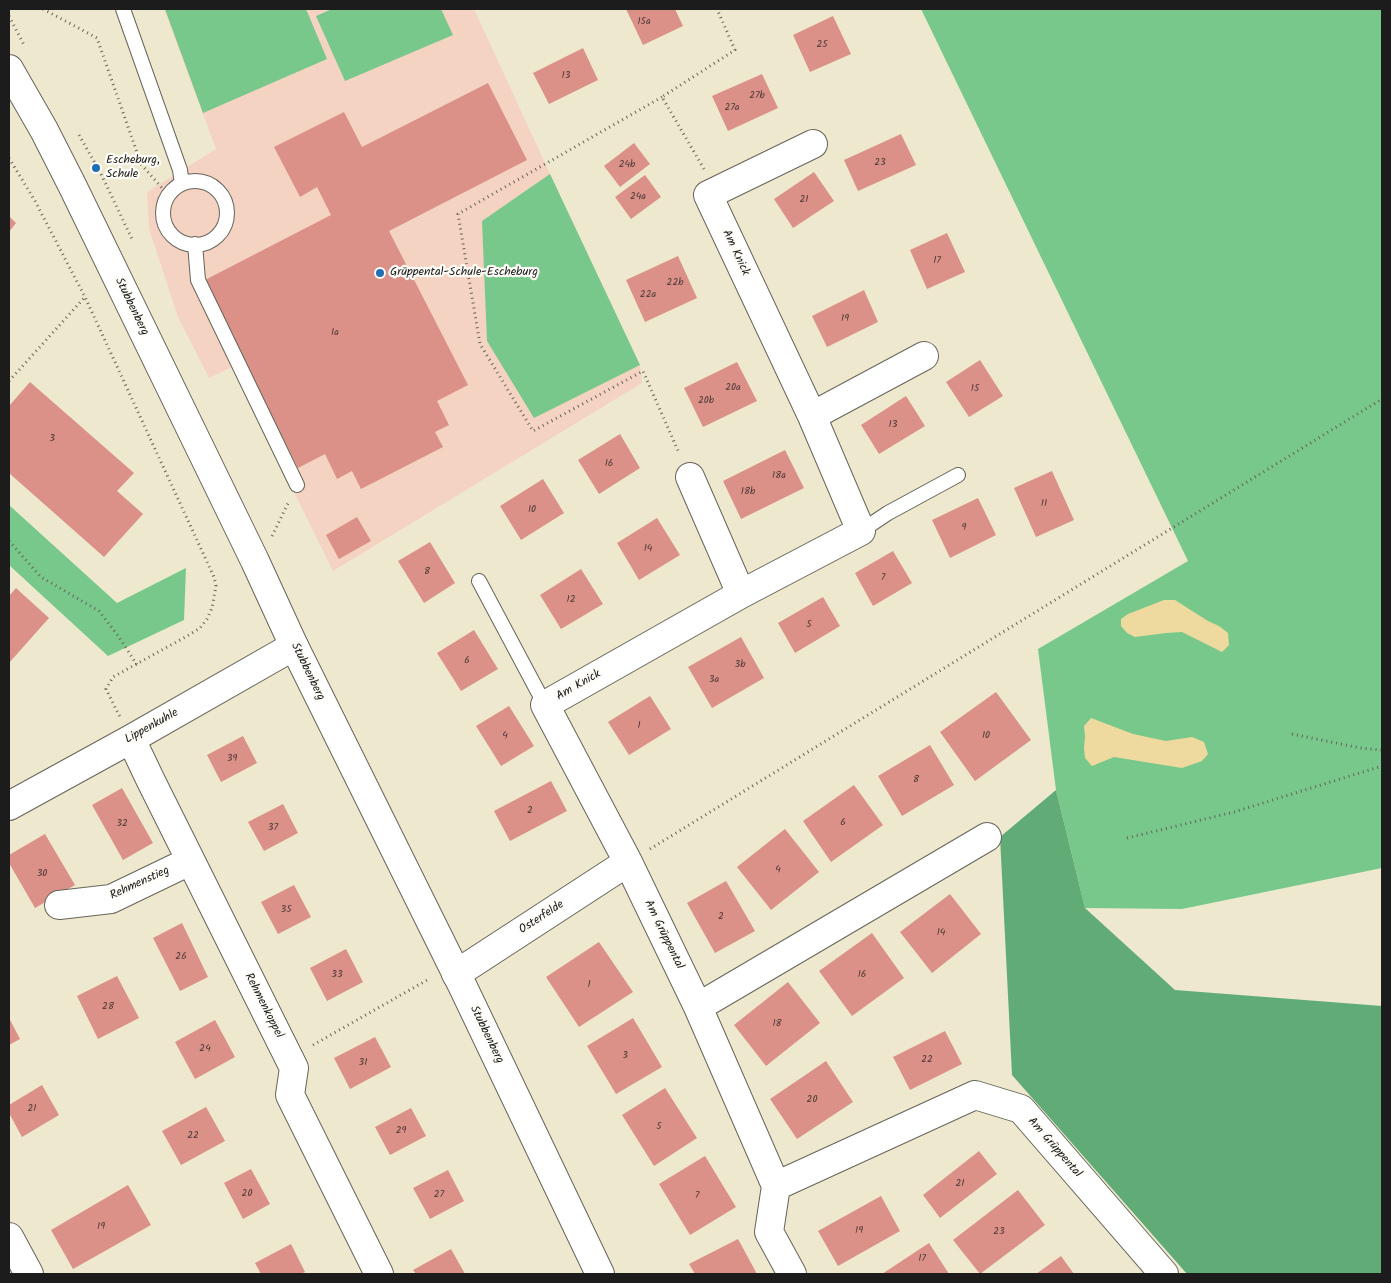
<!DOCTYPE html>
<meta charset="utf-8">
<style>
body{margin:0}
#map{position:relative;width:1391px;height:1283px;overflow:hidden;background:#eee9ce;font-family:Kalam,sans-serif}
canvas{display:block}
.frame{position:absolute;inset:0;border:10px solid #1c1c1c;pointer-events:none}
</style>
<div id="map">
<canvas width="1391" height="1283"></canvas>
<div class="frame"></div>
</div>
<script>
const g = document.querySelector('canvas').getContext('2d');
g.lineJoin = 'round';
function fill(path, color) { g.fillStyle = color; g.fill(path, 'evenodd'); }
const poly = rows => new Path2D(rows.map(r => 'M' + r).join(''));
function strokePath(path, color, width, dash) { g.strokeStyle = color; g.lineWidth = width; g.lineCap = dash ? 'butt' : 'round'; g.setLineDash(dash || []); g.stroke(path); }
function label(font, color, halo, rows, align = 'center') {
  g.font = font + ' Kalam,sans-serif'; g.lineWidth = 4.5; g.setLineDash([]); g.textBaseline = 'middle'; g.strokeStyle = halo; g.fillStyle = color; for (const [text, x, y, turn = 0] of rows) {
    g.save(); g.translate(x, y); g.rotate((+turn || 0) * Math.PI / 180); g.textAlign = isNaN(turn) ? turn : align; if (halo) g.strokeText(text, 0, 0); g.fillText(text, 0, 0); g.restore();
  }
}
fill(poly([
 [164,9,474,9,550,174,640,365,642,383,333,571,232,367,209,378,178,317,149,229,147,192,216,149]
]), '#f5d3c2');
fill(poly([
 [165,9,306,9,327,59,203,113],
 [332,9,441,9,453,35,345,81,316,16],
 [921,9,1382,9,1382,868,1182,909,1085,908,1056,790,1038,649,1188,561],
 [550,174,640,365,534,418,487,341,482,221],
 [9,505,117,603,186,568,184,620,108,656,9,565]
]), '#77c88a');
fill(poly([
 [1056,790,1085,908,1175,990,1382,1006,1382,1274,1187,1274,1012,1075,1000,837]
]), '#61ac76');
fill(poly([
 [1164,600,1175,600,1208,621,1219,626,1228,633,1229,645,1222,652,1182,632,1166,633,1135,637,1127,633,1121,626,1121,619,1128,614],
 [1091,718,1133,734,1166,741,1192,737,1204,742,1208,754,1202,761,1182,768,1114,757,1092,766,1085,758,1084,748,1085,737,1084,726]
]), '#eeda9e');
fill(poly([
 [626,9,675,9,683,26,643,45],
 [833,16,851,54,810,72,793,35],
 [583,48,598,80,549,104,533,73],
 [762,74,778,108,728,131,712,96],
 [488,83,527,160,389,231,468,385,437,401,449,425,435,432,443,447,361,489,352,471,337,479,325,454,298,468,203,281,331,215,317,187,300,197,274,147,344,112,362,147],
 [901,134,916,165,858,191,844,160],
 [634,143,650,164,620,187,604,166],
 [814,172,834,201,793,228,774,199],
 [645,175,661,197,631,219,615,197],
 [9,216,16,223,9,232],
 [947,233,965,272,927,289,910,250],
 [678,256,697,298,645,322,626,280],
 [864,290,878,322,827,347,812,316],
 [980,360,1003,396,969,417,946,382],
 [737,362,757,401,703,427,684,388],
 [30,382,134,473,117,491,143,514,104,557,9,473,9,406],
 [906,396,925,426,879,454,861,425],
 [620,434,640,468,599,494,578,460],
 [785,450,804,488,741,519,723,481],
 [1052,471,1074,520,1036,537,1014,488],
 [543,479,564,513,521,540,500,506],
 [978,498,996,535,950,558,932,520],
 [357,517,371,541,339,559,326,535],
 [657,518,680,555,639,580,617,543],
 [430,542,455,583,424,603,398,561],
 [893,551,912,583,873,606,855,573],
 [581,569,603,604,561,629,540,595],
 [16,588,49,618,9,663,9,596],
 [823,597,840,626,795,653,778,623],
 [474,630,498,669,461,691,437,653],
 [741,637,764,678,712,708,688,667],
 [996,692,1031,740,975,781,940,732],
 [650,696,671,729,629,755,608,722],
 [509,706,534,746,501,766,476,726],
 [243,736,257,763,221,782,207,755],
 [930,745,954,785,902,816,878,776],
 [551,781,567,811,510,841,494,811],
 [854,785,883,825,831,862,803,821],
 [122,788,153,843,123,860,92,805],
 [283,804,298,833,264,851,248,822],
 [785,829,819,872,771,910,737,867],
 [45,834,75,885,35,908,9,863,9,855],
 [726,881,755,931,715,953,687,903],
 [294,885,311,917,278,934,261,902],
 [950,894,981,934,932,973,900,932],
 [182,923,208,977,180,991,153,938],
 [872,933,904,978,852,1016,819,971],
 [599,942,633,992,579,1027,546,977],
 [346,949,363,982,327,1001,310,968],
 [117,976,139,1018,98,1039,77,996],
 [788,982,820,1023,766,1066,734,1025],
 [9,1018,20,1039,9,1045],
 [633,1018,662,1067,616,1094,587,1046],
 [215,1020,235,1057,195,1079,175,1042],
 [945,1031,962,1064,910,1090,893,1057],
 [375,1037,391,1067,350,1089,334,1058],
 [826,1061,853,1102,797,1139,770,1099],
 [42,1085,59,1115,22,1137,9,1113,9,1105],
 [665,1088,697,1138,654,1166,622,1115],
 [206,1107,225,1141,181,1165,162,1131],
 [411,1108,426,1136,390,1155,375,1127],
 [979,1151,997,1174,940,1218,923,1195],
 [705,1156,736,1207,690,1235,659,1184],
 [251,1169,270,1204,243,1219,224,1183],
 [448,1170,464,1201,430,1219,413,1188],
 [128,1185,151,1225,73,1269,51,1230],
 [1018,1190,1045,1225,980,1274,953,1240],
 [881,1196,900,1231,838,1266,818,1231],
 [738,1239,757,1274,695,1274,689,1264],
 [929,1243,949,1274,882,1274],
 [291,1244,305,1272,301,1274,261,1274,255,1263],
 [451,1249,465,1274,416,1274,413,1270],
 [1061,1256,1074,1274,1036,1274]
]), '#db9188');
const lane = poly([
 [123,9,180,170,182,184],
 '163 213a32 32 0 1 1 64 0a32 32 0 1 1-64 0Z',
 [195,244,198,280,297,485],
 [861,531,888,513,958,475],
 [479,581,545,705]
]);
const street = poly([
 [812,416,924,356],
 [690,477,741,594],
 [131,739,150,779,294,1068,290,1095,379,1274],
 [9,806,131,739,294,646],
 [59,905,111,899,190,861],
 [456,974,628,862],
 [698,1007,987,837],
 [776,1186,975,1095,1021,1109,1164,1274],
 [9,1237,29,1274],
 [792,1274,769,1232,776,1186,698,1007,628,862,545,705,741,594,861,531,812,416,708,195,813,144]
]);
const secondary = poly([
 [9,69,44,130,72,185,255,561,294,646,463,987,600,1274]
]);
strokePath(lane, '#66645a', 16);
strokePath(street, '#66645a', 30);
strokePath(secondary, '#66645a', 30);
strokePath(poly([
 [43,9,97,38,141,164,162,188],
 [9,16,25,47],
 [662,97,458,214,480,344,533,431,643,371,679,453],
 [79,135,100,172,133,241],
 [9,158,35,201,85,297,214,577,216,586,212,608,207,619,200,628,189,635,113,677,106,689,120,717],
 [704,169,662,97,735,50,717,9],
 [9,381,85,297],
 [272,536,289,501],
 [9,541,41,577,99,611,119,637,137,665],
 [1292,734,1360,748,1382,750],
 [1127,838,1234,812,1382,766],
 [650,849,1382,399],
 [313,1045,429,979]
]), '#66645a', 3, [1, 4]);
strokePath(lane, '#fff', 14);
strokePath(street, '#fff', 28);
strokePath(secondary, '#fff', 28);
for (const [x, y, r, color] of [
 [96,168,5,"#1f6fb2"],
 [380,273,5,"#1f6fb2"]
]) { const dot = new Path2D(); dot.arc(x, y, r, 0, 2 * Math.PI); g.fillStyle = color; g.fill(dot); strokePath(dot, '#fdfcf7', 2); }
label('10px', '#4c3937', null, [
 ["15a",644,22],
 ["25",822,45],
 ["13",566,76],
 ["27b",757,96],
 ["27a",732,108],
 ["23",880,163],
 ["24b",627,165],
 ["24a",638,197],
 ["21",804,200],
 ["17",937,261],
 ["22b",675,283],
 ["22a",648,295],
 ["19",845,319],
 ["1a",335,333],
 ["20a",733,388],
 ["15",975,389],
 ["20b",706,401],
 ["13",893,425],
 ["3",52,439],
 ["16",609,464],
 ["18a",779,476],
 ["18b",748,492],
 ["11",1044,504],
 ["10",532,510],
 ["9",964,528],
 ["14",648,549],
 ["8",427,572],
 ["7",883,578],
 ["12",571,600],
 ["5",809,625],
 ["6",467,661],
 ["3b",740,665],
 ["3a",714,680],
 ["1",639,726],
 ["4",505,736],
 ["10",986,736],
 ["39",232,759],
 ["8",916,780],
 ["2",530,811],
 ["6",843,823],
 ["32",122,824],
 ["37",273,828],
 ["4",778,870],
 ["30",42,874],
 ["35",286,910],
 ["2",721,917],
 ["14",941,933],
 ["26",181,957],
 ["33",337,975],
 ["16",862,975],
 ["1",589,985],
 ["28",108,1007],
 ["18",777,1024],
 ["24",205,1049],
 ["3",625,1056],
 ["22",927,1060],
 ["31",363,1063],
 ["20",812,1100],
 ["21",32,1109],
 ["5",659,1127],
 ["29",401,1131],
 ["22",193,1136],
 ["21",960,1184],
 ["20",247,1194],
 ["27",439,1195],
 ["7",697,1196],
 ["19",101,1227],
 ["19",859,1231],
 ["23",999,1232],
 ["17",922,1259]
]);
label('12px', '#1c1c1c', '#fdfcf7', [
 ["Escheburg,",106,161],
 ["Schule",106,175],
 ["Grüppental-Schule-Escheburg",390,273]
], 'left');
label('12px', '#1c1c1c', '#fdfcf7', [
 ["Am Knick",735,253,65],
 ["Stubbenberg",131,307,64],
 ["Stubbenberg",307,672,64],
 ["Am Knick",579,686,-30],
 ["Lippenkuhle",152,727,-29],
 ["Rehmenstieg",140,884,-25],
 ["Osterfelde",542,918,-33],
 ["Am Grüppental",663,935,64],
 ["Rehmenkoppel",263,1006,63],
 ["Stubbenberg",486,1035,64],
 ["Am Grüppental",1054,1148,49]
]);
</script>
